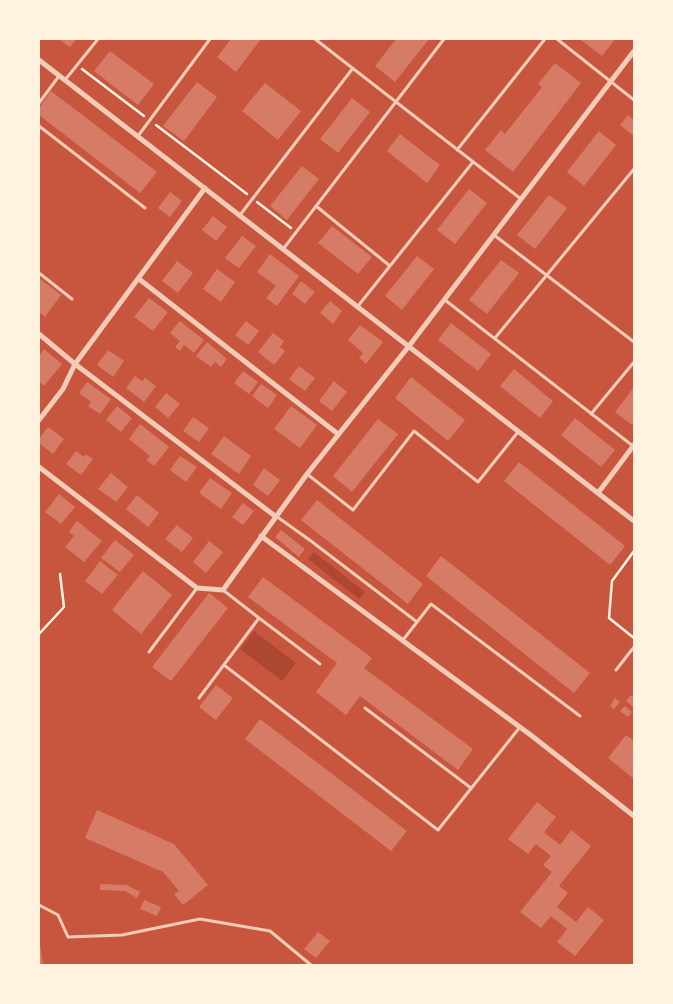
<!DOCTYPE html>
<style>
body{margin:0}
#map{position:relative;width:673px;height:1004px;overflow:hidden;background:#c8553d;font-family:"DM Sans",sans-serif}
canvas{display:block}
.frame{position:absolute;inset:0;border:40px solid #fff3e0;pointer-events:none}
</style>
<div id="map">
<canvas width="673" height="1004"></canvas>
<div class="frame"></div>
</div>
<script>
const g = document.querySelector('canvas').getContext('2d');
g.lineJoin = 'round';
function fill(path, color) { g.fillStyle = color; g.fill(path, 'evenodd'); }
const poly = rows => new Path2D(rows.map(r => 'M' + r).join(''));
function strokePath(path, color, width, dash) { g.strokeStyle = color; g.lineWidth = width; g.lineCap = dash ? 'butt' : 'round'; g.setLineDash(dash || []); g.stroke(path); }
fill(poly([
 [314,552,365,592,359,599,308,559],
 [254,631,296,663,282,681,240,649]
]), '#ae4732');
fill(poly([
 [58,39,76,39,70,47],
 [231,39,261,39,236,72,217,57],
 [396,39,429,39,395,82,375,66],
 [583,39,615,39,602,56,581,40],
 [110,51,154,84,138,105,94,71],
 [555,63,581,83,513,172,485,150,501,130,505,134,542,87,538,84],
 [197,82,217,97,184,141,163,126],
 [265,83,301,111,278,140,242,111],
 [51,91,157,172,140,193,39,115,39,108],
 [352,98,370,112,338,153,320,139],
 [628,115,634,120,634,136,620,125],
 [599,131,616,145,584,186,567,172],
 [400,134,440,165,427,183,387,151],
 [302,166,319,179,287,220,270,206],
 [469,189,487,203,455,244,437,230],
 [170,192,182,201,170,217,158,208],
 [549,195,567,208,535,249,517,235],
 [213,216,227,227,216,241,202,230],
 [332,226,372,257,358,274,318,243],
 [242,236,256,246,239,268,225,258],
 [270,254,299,276,277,306,266,298,276,286,257,272],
 [417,256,434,269,402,310,385,296],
 [501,260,519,273,487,314,469,300],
 [177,261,193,273,178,293,162,281],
 [217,269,235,282,221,302,203,289],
 [39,278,61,295,45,317,39,312],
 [301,281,315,292,305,304,292,294],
 [149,298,168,312,153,331,134,317],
 [330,301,342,311,333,324,320,313],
 [180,321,204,340,194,353,184,345,180,351,175,347,180,341,170,333],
 [246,321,259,331,248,345,235,335],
 [451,323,491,354,478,371,438,340],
 [360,325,383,342,366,364,359,358,363,353,348,340],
 [273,333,284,341,280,347,285,351,274,365,258,352],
 [207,342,227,359,221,367,215,362,211,367,196,356],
 [44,349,62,364,44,386,39,381,39,356],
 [108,350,124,361,113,377,97,365],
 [299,366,315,378,305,391,289,379],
 [514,369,553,401,540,418,500,386],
 [243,371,258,382,249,394,234,383],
 [135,376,142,381,145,378,156,386,144,402,126,388],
 [411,377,465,420,448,441,395,398],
 [334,381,347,392,332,411,319,401],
 [87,382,111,399,100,414,88,406,91,402,79,393],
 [261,384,277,395,268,408,252,396],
 [634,387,634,423,632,425,615,412],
 [166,393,180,404,168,418,155,407],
 [117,406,132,418,121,432,106,420],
 [291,406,317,425,300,448,274,429],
 [193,417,209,428,199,442,183,431],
 [575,418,615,450,601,467,561,435],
 [378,419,398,434,352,492,333,476],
 [140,424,169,447,154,466,146,460,150,456,129,439],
 [48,427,64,439,53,454,39,443,39,439],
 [224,436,251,456,239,474,211,454],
 [76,451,84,457,86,454,93,459,81,475,66,464],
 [180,456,197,467,186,482,170,470],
 [519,462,625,546,610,565,504,481],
 [264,468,280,480,268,496,253,485],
 [111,473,128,487,116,502,98,489],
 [210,478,232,493,221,509,199,493],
 [59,494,75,507,61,524,45,512],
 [137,495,159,513,148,527,126,509],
 [317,500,423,584,408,604,301,520],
 [243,503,254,511,243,525,232,517],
 [77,521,102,541,84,562,65,547,74,536,69,532],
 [177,525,193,538,182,552,165,539],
 [281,530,305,549,299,557,275,537],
 [115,540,134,555,120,572,101,558],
 [209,541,223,552,206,573,193,562],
 [441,556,590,673,574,693,426,576],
 [100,561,118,575,102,594,85,581],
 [143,571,172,595,141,634,112,610],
 [263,577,372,658,364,668,473,749,458,770,360,696,346,715,316,692,337,663,248,597],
 [209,593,228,608,171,681,152,667],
 [216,685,233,698,216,720,199,707],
 [631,695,634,698,634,708,626,701],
 [615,698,620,702,614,709,610,706],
 [625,706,632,712,628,717,620,711],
 [260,719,407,831,391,851,245,739],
 [626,735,634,741,634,779,608,758],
 [537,802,556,817,544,832,560,845,571,830,591,846,559,886,568,893,557,907,576,922,588,907,604,920,575,956,557,942,567,929,551,916,541,928,520,912,552,872,543,865,551,856,536,844,528,854,508,839],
 [97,810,174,844,208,885,183,905,174,894,179,891,163,872,85,838],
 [100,884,127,885,140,892,137,898,125,891,100,890],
 [144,900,161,907,157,916,140,909],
 [318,932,330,941,316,958,304,949],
 [39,944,40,944,43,965,39,965]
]), '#d67c66');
strokePath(poly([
 [82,69,144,116],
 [156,125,247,194],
 [257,202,291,228],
 [634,551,612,581,609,618,634,638],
 [39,634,64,607,60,574]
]), '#fff3e0', 2.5);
strokePath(poly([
 [315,39,521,199],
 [557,39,634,100],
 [65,80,98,39],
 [39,103,59,76],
 [39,126,145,208],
 [138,136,210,39],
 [457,150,545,39],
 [316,206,390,266],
 [240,215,353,68],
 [494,235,634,342],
 [284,248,444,39],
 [39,273,72,299],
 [445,300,633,446],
 [358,306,473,162],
 [495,338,634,169],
 [591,414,634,362],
 [307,474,353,510,414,431,478,482,518,432],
 [276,516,311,541,417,622,403,640],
 [259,618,320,664],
 [417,622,431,604,580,716],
 [149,652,197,588],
 [224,665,438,830,520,727],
 [616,670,634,647],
 [199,698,259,618,223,590],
 [365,708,471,788],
 [39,905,58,915,68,937,122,935,200,919,270,931,311,965]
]), '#f1ccb7', 3);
strokePath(poly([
 [39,60,634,521],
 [139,279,338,434],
 [39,334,75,364,275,516],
 [39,420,63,389,75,364,205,188],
 [39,467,197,588,223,590,307,474,409,346,634,51],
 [598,493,634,445],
 [261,536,532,736,634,816]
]), '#f1ccb7', 5);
</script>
